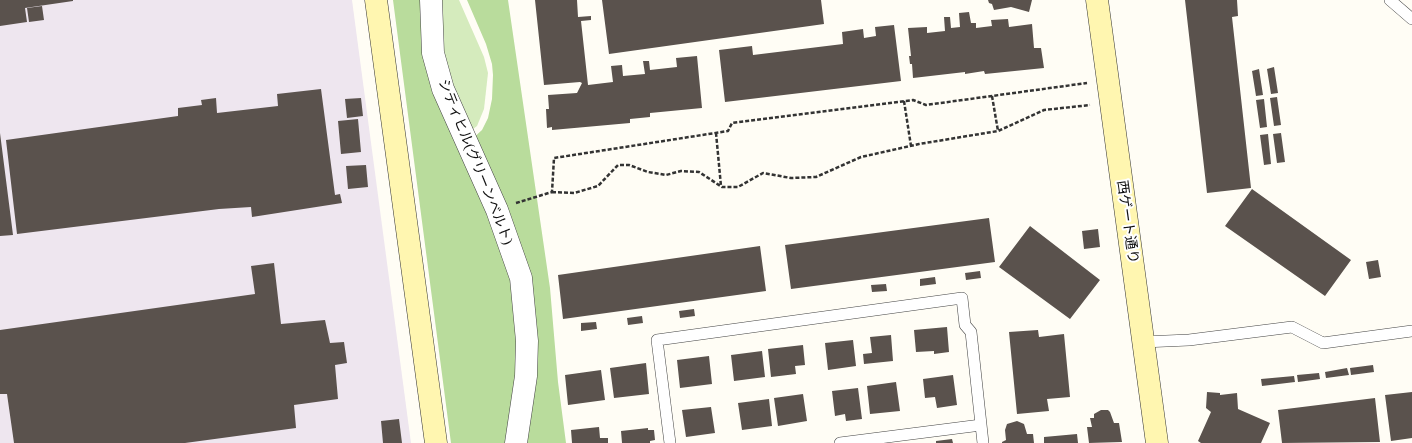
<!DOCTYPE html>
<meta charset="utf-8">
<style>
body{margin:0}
canvas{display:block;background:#fffdf5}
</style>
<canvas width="1412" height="443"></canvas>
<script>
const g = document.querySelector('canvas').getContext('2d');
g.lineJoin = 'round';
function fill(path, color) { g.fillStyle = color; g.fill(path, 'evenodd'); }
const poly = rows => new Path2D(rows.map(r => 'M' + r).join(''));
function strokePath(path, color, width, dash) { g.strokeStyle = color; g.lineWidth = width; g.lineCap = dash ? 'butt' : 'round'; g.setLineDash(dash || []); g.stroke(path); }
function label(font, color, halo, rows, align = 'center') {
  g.font = font + ' "Times New Roman","Noto Sans JP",serif'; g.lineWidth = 4; g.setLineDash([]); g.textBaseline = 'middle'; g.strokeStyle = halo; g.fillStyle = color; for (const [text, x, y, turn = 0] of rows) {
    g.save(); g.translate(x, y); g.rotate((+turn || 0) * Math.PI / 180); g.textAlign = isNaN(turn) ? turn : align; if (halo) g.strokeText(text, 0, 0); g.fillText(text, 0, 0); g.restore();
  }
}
fill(poly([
 [0,0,352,0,411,443,0,443]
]), '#eee6ef');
fill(poly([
 [439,0,459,0,484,57,488,73,484,109,477,126,468,133,443,64]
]), '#d5ebbd');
fill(poly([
 [393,0,425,0,465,154,513,282,519,376,509,443,451,443],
 [467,0,508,0,550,288,558,382,566,443,522,443,533,330,471,140,482,130,488,118,492,99,493,75,492,64,486,44]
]), '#b9dc9c');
fill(poly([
 [0,0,73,0,73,1,25,8,27,22,0,26],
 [535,0,577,0,578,17,591,16,591,20,581,21,588,85,613,82,611,66,622,65,623,76,645,74,643,61,649,61,650,70,677,67,676,58,697,56,702,108,650,113,650,117,630,119,630,123,552,130,552,127,547,128,546,109,549,109,548,95,577,93,582,83,580,82,544,85],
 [602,0,821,0,824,24,609,54],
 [988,0,1032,0,1029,12,1011,7,994,10,992,4,989,3],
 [1185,0,1237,0,1238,16,1232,17,1251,188,1207,193],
 [42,6,44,20,29,22,27,8],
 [969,12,971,23,976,23,976,28,992,26,991,20,1008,19,1009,27,1032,24,1034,48,1041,48,1044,68,985,74,984,71,965,74,965,72,913,78,912,64,910,64,909,56,911,56,908,28,927,27,927,33,945,31,944,17,950,17,951,28,960,27,959,13],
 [894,25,901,81,725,102,719,50,752,46,753,55,843,44,842,32,863,29,864,38,876,36,875,27],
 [1274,67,1278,93,1271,94,1267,69],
 [1259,69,1263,95,1256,96,1252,71],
 [321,89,335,195,340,194,342,203,252,217,251,207,219,209,17,234,6,140,178,116,178,108,202,105,201,100,216,98,217,113,278,106,277,94],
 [1277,97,1281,125,1274,126,1270,98],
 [361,98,363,116,347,118,345,99],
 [1264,99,1267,127,1260,128,1256,100],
 [358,119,361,152,341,154,338,121],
 [0,133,13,235,0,236],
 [1281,133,1285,162,1277,163,1273,134],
 [1268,134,1271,164,1264,165,1260,135],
 [366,165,368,187,348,189,346,166],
 [1252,189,1351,260,1325,296,1225,226],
 [989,218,995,262,791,289,785,245],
 [1030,226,1100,280,1070,319,999,267],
 [1098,229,1100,247,1084,249,1082,231],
 [760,246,766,291,563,319,558,275],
 [1378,260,1381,277,1369,279,1366,262],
 [274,263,281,324,325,320,330,343,344,342,347,363,335,365,338,399,294,405,296,428,185,443,14,443,7,394,0,394,0,330,255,294,251,266],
 [980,271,981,278,966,280,965,273],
 [935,277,936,284,920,286,920,279],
 [886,284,887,291,872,292,871,285],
 [694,309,695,316,680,318,679,311],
 [642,316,643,323,628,325,627,318],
 [596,322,597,329,581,331,581,323],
 [947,327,949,352,934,354,934,351,916,352,914,330],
 [1038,330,1039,337,1064,334,1070,397,1047,399,1049,411,1017,414,1009,332],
 [891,335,893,361,864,364,863,354,872,353,870,337],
 [853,340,856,366,828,370,825,343],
 [803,345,805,365,795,366,796,374,771,377,768,349],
 [762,351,765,377,734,381,731,355],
 [709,356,712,384,680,388,677,360],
 [646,363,649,394,614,398,610,368],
 [1373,365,1374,372,1351,375,1350,368],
 [1347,368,1349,375,1326,378,1325,372],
 [601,370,605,400,568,405,565,375],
 [1319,373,1320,379,1298,382,1297,375],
 [953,375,957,405,937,408,935,397,925,398,923,379],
 [1294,376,1295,382,1262,386,1261,379],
 [896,382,900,411,870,414,867,386],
 [858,388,862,419,846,421,845,414,835,416,832,391],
 [1207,392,1220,393,1220,395,1237,393,1238,409,1270,423,1261,443,1201,443,1198,441,1211,412,1206,408],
 [1412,392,1412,438,1391,441,1385,395],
 [803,394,807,421,778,426,774,398],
 [1375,398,1380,442,1282,443,1278,410],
 [769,399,772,426,742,430,738,403],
 [711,407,715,433,686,437,682,410],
 [1101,410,1108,410,1110,412,1114,423,1119,423,1122,442,1089,443,1087,427,1092,427,1090,418,1094,418,1094,414],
 [399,419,402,443,383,443,381,421],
 [1017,421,1024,424,1027,434,1033,434,1034,443,1002,443,1002,442,1006,440,1005,430,1007,424],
 [599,427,600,438,608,438,608,443,572,443,571,430],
 [648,428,648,430,654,430,655,440,650,441,650,443,622,443,621,431],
 [1077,434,1078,443,1044,443,1044,437],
 [952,439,953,443,936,443,936,441]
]), '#5a524d');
const lane = poly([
 [1390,0,1412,19],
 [1143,342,1189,340,1292,327,1323,343,1412,331],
 [670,443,657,340,962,298,965,325,971,332,983,443],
 [840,443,981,425]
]);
const street = poly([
 [431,0,433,53,443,89,497,210,521,278,527,341,526,376,516,443]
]);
const secondary = poly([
 [376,0,436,443],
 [1097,0,1157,443]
]);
strokePath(lane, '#444', 12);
strokePath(street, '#444', 23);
strokePath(secondary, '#333', 23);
strokePath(poly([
 [992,96,998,131],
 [904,101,911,146],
 [716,133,721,186],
 [552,192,574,193,598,186,618,165,629,165,648,172,666,175,681,171,699,172,722,187,738,187,763,173,791,178,816,177,861,157,919,144,998,131,1044,110,1090,105],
 [516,203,552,192,554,158,728,131,732,123,913,100,926,105,1087,83]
]), '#333', 2.5, [4, 2]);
strokePath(lane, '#fff', 11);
strokePath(street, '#fff', 22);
strokePath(secondary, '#fff6b0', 22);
label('14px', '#111', '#fff', [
 ["シティヒル(グリーンベルト)",475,162,68],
 ["西ゲート通り",1127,222,82]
]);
</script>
